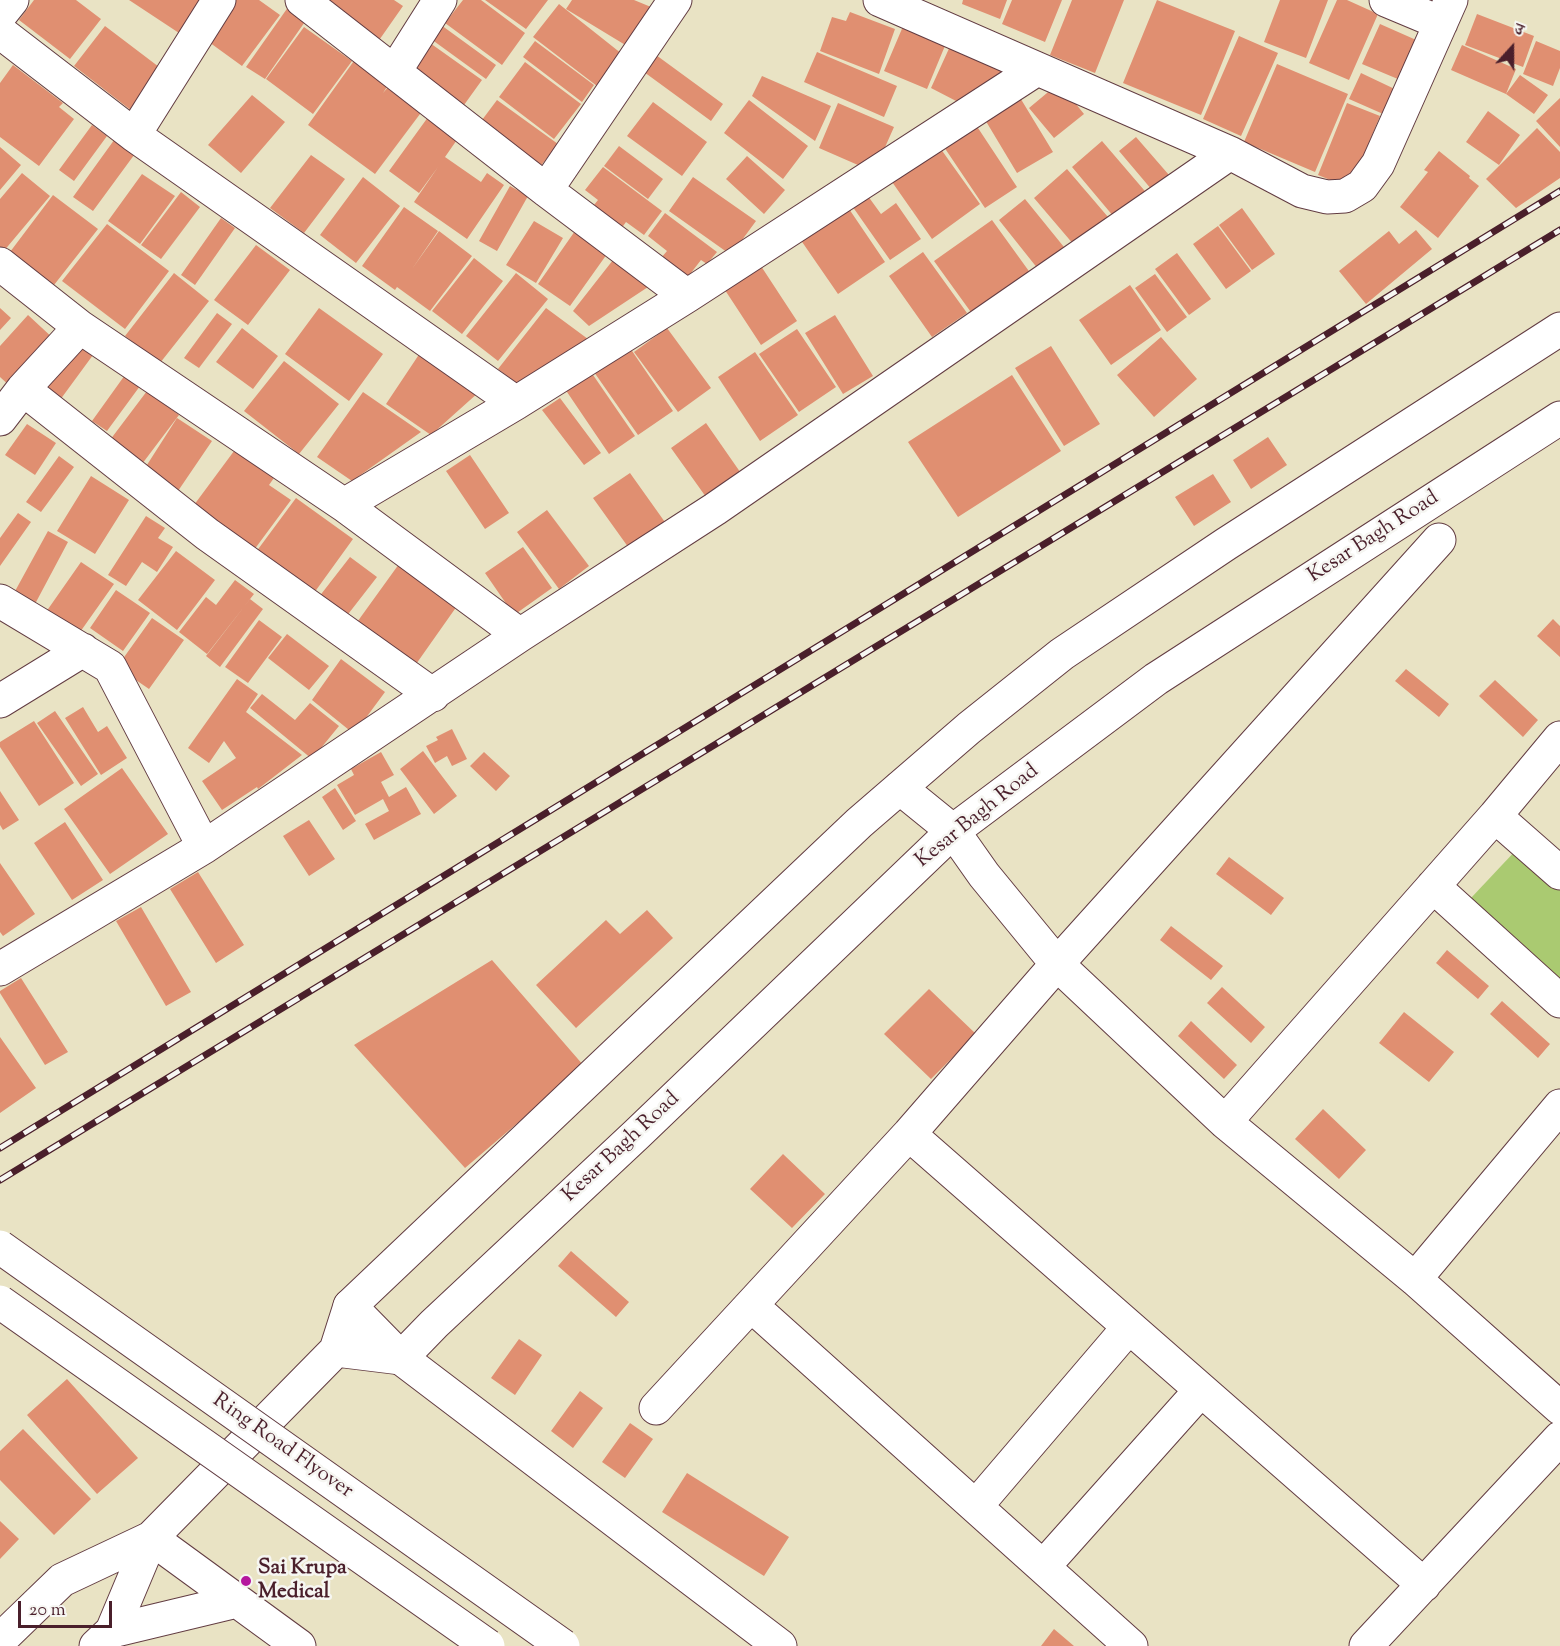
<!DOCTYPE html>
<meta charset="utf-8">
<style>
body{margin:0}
#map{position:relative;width:1560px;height:1646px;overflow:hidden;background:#e9e3c4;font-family:"Sorts Mill Goudy","Noto Serif Devanagari",serif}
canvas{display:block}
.north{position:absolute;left:1482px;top:18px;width:60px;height:60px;-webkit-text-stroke:4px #f6f6f2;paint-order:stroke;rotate:21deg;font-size:16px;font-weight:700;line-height:24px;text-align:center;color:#4a1f2b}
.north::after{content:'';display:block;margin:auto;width:21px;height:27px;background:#4a1f2b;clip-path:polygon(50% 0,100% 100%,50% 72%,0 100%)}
.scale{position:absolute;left:18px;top:1601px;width:94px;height:27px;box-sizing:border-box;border:3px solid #4a1f2b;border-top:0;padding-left:8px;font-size:18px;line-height:21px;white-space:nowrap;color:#4a1f2b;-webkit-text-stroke:4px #f6f6f2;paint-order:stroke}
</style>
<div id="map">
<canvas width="1560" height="1646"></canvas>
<div class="north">उ</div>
<div class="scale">20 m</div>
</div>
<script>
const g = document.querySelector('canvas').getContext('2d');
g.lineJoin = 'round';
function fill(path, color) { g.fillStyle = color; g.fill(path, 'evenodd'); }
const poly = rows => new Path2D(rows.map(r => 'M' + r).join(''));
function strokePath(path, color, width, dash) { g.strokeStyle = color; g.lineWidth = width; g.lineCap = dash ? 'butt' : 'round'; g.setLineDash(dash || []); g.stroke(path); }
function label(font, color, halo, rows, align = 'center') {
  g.font = font + ' "Sorts Mill Goudy",serif'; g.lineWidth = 5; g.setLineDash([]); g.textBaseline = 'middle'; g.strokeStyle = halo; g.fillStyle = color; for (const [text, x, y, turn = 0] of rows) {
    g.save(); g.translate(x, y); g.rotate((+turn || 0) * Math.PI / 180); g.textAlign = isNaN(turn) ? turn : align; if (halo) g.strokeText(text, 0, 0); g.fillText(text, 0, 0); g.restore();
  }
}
fill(poly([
 [1518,848,1560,887,1560,983,1471,898]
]), '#aaca71');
fill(poly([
 [34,0,76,0,101,19,70,59,19,20],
 [129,0,201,0,179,33],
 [229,0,259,0,280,15,242,66,202,37],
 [323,0,394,0,403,6,375,46],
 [463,0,481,0,525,33,502,65,445,23],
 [485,0,548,0,526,29],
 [572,0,634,0,651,7,627,46,566,9],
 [963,0,1007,0,1000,19,962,4],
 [1012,0,1062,0,1045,42,1002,24],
 [1072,0,1124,0,1095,73,1050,55],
 [1157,0,1235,31,1201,115,1123,83],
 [1280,0,1328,0,1306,58,1264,42],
 [1337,0,1347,0,1378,14,1349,80,1309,63],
 [291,3,309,16,265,79,246,67],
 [559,4,622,54,597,86,533,37],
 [850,12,895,29,879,74,820,51,832,17,846,21],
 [1477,14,1534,36,1523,67,1465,45],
 [904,24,947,41,927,89,884,71],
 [1380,24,1423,43,1405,82,1362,64],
 [441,25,496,65,486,79,431,39],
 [105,26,163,70,132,111,74,66],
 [304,27,352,61,313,114,266,79],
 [1239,36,1278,53,1241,136,1203,119],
 [535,41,594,85,582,102,523,57],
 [1536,41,1560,51,1560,68,1553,86,1523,74],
 [952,42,1009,67,960,103,931,88],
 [430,43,482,80,464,105,412,69],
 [1462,45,1516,69,1506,94,1451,70],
 [817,52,897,86,884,117,804,82],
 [656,55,723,104,711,121,644,72],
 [356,58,390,82,383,93,389,86,423,110,375,174,308,125],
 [525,62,581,104,554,139,499,97],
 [1277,64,1348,94,1315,172,1244,142],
 [13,65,63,103,59,107,74,119,39,166,0,137,0,83],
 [1361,73,1401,92,1390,117,1349,99],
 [1520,75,1548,95,1534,114,1506,94],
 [762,76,831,106,815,141,752,96],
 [1059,83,1084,114,1054,138,1029,108],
 [1016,91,1053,152,1017,173,981,113],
 [252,95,285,122,241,173,208,145],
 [1560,98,1560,147,1536,121],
 [497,100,558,144,539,168,479,124],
 [749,100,808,146,783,179,724,133],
 [653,102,707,142,682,176,627,136],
 [838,103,894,127,874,172,819,148],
 [1347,103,1380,116,1350,188,1318,175],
 [1488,111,1520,135,1499,165,1466,142],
 [431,113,461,134,445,157,481,182,487,173,504,185,467,239,414,202,438,167,419,193,389,171],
 [92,125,107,136,74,181,59,170],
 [976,125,1017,187,985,208,944,147],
 [1537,128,1560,152,1560,178,1516,208,1486,179],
 [117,136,137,151,93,211,73,197],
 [1136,137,1169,175,1152,190,1119,151],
 [1102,141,1150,197,1119,223,1072,167],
 [938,145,980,204,932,239,890,179],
 [619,146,663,179,648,199,604,166],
 [0,147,21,165,0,190],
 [1439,151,1470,176,1469,178,1479,186,1438,238,1400,207,1428,172,1424,170],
 [311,155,345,179,304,233,270,208],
 [747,156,785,190,764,214,726,179],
 [603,167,662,211,644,235,626,222,615,237,586,215,598,200,585,190],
 [1067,169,1114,224,1080,252,1034,198],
 [22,173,50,196,3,252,0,249,0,199],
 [142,174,175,196,140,244,108,221],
 [363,177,400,206,356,263,320,235],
 [693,177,756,221,731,255,669,211],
 [510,186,528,196,497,251,479,241],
 [181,192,200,207,161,259,141,245],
 [865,192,881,214,896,203,921,239,890,260,850,203],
 [53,195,98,229,54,285,10,252],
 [1025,199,1068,252,1042,274,999,220],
 [845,203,885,262,838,294,798,236],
 [404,207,438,231,412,269,439,231,472,256,430,311,397,287,395,290,362,266],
 [1242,208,1275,254,1252,270,1219,225],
 [665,213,717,252,707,264,701,260,687,278,661,258,667,251,648,236],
 [221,218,235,228,195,285,181,275],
 [992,220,1031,274,973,315,934,261],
 [534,221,563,238,536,283,506,265],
 [107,224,169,271,125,329,62,281],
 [1218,226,1251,271,1226,289,1193,244],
 [1416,230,1432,249,1366,304,1339,271,1389,231,1399,244],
 [575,231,607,254,570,306,538,284],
 [256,245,290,270,248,325,214,300],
 [923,252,967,313,932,337,889,276],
 [1177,253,1211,299,1189,315,1155,269],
 [474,258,503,281,462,334,432,311],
 [613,260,648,287,589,326,573,311],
 [759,263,797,321,761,345,723,287],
 [174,273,209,301,160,363,125,336],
 [516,273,548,299,498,361,466,336],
 [1155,274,1187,317,1167,332,1135,288],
 [1130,285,1161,330,1111,365,1079,320],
 [0,308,11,318,0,330],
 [319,308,383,354,349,401,285,354],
 [546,308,592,342,516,383,498,369],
 [217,313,232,324,199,368,184,358],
 [28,315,55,340,12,388,0,377,0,346],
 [835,315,873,376,843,394,805,333],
 [242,328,278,356,253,389,216,362],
 [667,328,711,388,678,412,634,352],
 [797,329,836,387,799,412,759,354],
 [1161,337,1197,379,1154,417,1117,375],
 [78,344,93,355,60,400,45,389],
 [1051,346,1100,424,1064,446,1015,368],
 [630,348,673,411,638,435,594,372],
 [755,352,798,415,760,441,718,377],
 [420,353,479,392,431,435,386,404],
 [284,361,339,404,299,454,244,411],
 [591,372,635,436,609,454,565,389],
 [125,375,140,386,107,431,92,421],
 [1012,375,1061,451,958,517,908,442],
 [147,391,179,415,142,464,110,440],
 [363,392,421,432,352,481,317,457],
 [560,398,601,453,584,465,542,410],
 [177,418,212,441,178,491,145,468],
 [706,423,745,479,711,504,671,448],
 [27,424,56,443,35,475,5,455],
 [1268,437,1287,465,1251,489,1233,460],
 [237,447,276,475,269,485,291,500,254,550,194,505],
 [470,455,509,513,485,529,446,471],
 [59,456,74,467,41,512,26,502],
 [630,473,667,525,631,551,593,498],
 [1213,474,1231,502,1194,526,1175,497],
 [91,476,129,500,95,554,57,531],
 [296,498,353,539,314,593,256,552],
 [547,510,589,566,559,589,517,532],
 [18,513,31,522,0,566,0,538],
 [146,516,165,528,158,538,173,547,157,572,142,562,126,586,108,575],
 [48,531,68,542,35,604,14,593],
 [523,547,552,588,514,615,485,573],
 [176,551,215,580,177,630,138,600],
 [350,557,377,577,342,622,315,602],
 [81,562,114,584,78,635,46,612],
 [399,564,457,606,414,667,355,625],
 [235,580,254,594,207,654,179,632,206,597,216,605],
 [116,590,150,613,123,651,90,628],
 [250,599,263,609,220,667,206,656],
 [152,618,184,640,149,689,117,667],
 [1553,619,1560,626,1560,657,1537,636],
 [259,620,282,637,248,683,225,667],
 [287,634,329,666,309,690,268,658],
 [341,659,385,692,354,734,312,700],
 [1406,669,1449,704,1439,717,1395,681],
 [237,679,258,694,246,712,302,755,258,789,257,787,222,810,202,781,236,758,224,741,209,763,188,748],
 [1495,680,1538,720,1523,737,1479,696],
 [262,694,295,720,310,703,339,726,312,759,250,708],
 [83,707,98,732,107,726,127,758,101,775,65,718],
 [55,711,98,774,81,786,37,723],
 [34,721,74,783,39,806,0,747,0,742],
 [452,729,467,759,452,766,447,756,435,763,426,746,438,740,436,737],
 [423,751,457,796,434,814,400,769],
 [381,752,394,775,381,782,389,797,406,787,421,814,374,840,365,824,389,811,383,799,355,815,337,785,354,775,351,769],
 [484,752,510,776,496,791,470,766],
 [122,768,168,834,110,874,64,809],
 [335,788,356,821,343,830,322,797],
 [0,791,19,820,3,830,0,825],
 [309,820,335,859,309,876,283,836],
 [65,822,103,880,72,900,34,843],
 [1229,857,1284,898,1271,915,1216,874],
 [0,863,35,914,3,936,0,932],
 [198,872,244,945,216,963,170,889],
 [141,907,191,992,166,1006,116,921],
 [647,910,673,938,576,1028,536,985,606,920,620,934],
 [1171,926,1223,966,1211,980,1160,940],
 [1447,950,1489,986,1478,999,1436,963],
 [492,960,584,1066,465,1168,354,1045],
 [21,978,68,1052,45,1065,0,993,0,991],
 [1222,987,1265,1027,1251,1043,1207,1003],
 [929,989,976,1034,931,1079,884,1034],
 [1502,1001,1550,1044,1538,1058,1490,1014],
 [1404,1012,1454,1052,1429,1082,1379,1043],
 [1191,1021,1237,1065,1224,1079,1178,1036],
 [0,1037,36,1088,0,1113],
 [1323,1109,1366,1150,1339,1179,1295,1139],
 [783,1154,825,1194,792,1228,750,1189],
 [571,1251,629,1302,616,1317,558,1266],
 [519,1339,542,1355,515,1395,491,1378],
 [67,1379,138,1458,97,1494,27,1415],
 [580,1391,603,1408,573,1448,551,1431],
 [630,1423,653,1439,625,1478,602,1462],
 [23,1429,91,1499,54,1535,0,1480,0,1451],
 [687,1473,789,1537,764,1576,662,1512],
 [0,1521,19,1539,0,1559],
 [1054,1629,1074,1646,1041,1646]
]), '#e08f71');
const minor = poly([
 [302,0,546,190,687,296],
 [880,0,1230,153,1302,191,1327,197,1345,196,1362,186,1378,164,1451,0],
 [1386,0,1441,23],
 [0,15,12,0],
 [0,32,134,135,516,403],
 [395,71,440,0],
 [134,135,219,0],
 [546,190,675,0],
 [0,264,80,327,344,505,520,635],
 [23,389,207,534,433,695],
 [0,419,23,389,80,327],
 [344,505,516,403,687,296,1037,69],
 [0,601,110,667,204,847],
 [0,701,83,650],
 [900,788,953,831,984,875,1057,964,1225,1122,1415,1279,1560,1408],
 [1495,816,1560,873],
 [1433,886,1560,1001],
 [0,969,204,847,520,635,715,509,1230,153],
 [1225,1122,1495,816,1560,738],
 [909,1134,1424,1585],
 [1415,1279,1560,1106],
 [350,1306,401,1358,780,1646],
 [752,1306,1131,1646],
 [656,1408,909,1134,1057,964,1439,540],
 [976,1506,1129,1327],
 [151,1538,299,1646],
 [1043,1567,1201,1390],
 [112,1631,237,1601],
 [1366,1646,1560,1438]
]);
const major = poly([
 [1560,329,1226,544,1062,654,969,728,859,823,350,1306,336,1350,401,1358,434,1324,637,1134,953,831,1156,679,1560,418],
 [0,1640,62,1580,151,1538,336,1350],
 [96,1646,112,1631,151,1538]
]);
strokePath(minor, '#623c42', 35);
strokePath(major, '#623c42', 35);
strokePath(minor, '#fff', 33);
strokePath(major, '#fff', 33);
const rail = poly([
 [0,1148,1560,191],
 [0,1180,1560,230]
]);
strokePath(rail, '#4a1f2b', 7);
strokePath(rail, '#f6f6f2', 4.5, [14]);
const highwayBridge = poly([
 [0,1247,563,1646],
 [0,1302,488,1646]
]);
strokePath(highwayBridge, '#623c42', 35, []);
strokePath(highwayBridge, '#fff', 33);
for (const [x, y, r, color] of [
 [246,1581,6,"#b5179e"]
]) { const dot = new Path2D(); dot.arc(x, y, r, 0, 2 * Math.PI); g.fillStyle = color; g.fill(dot); strokePath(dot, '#f6f6f2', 2); }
label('21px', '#4a1f2b', '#f6f6f2', [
 ["Kesar Bagh Road",1374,538,-33],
 ["Kesar Bagh Road",978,817,-39],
 ["Kesar Bagh Road",622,1148,-43],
 ["Ring Road Flyover",282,1447,35]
]);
label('bold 21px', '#4a1f2b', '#f6f6f2', [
 ["Sai Krupa",258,1569],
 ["Medical",258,1593]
], 'left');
</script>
